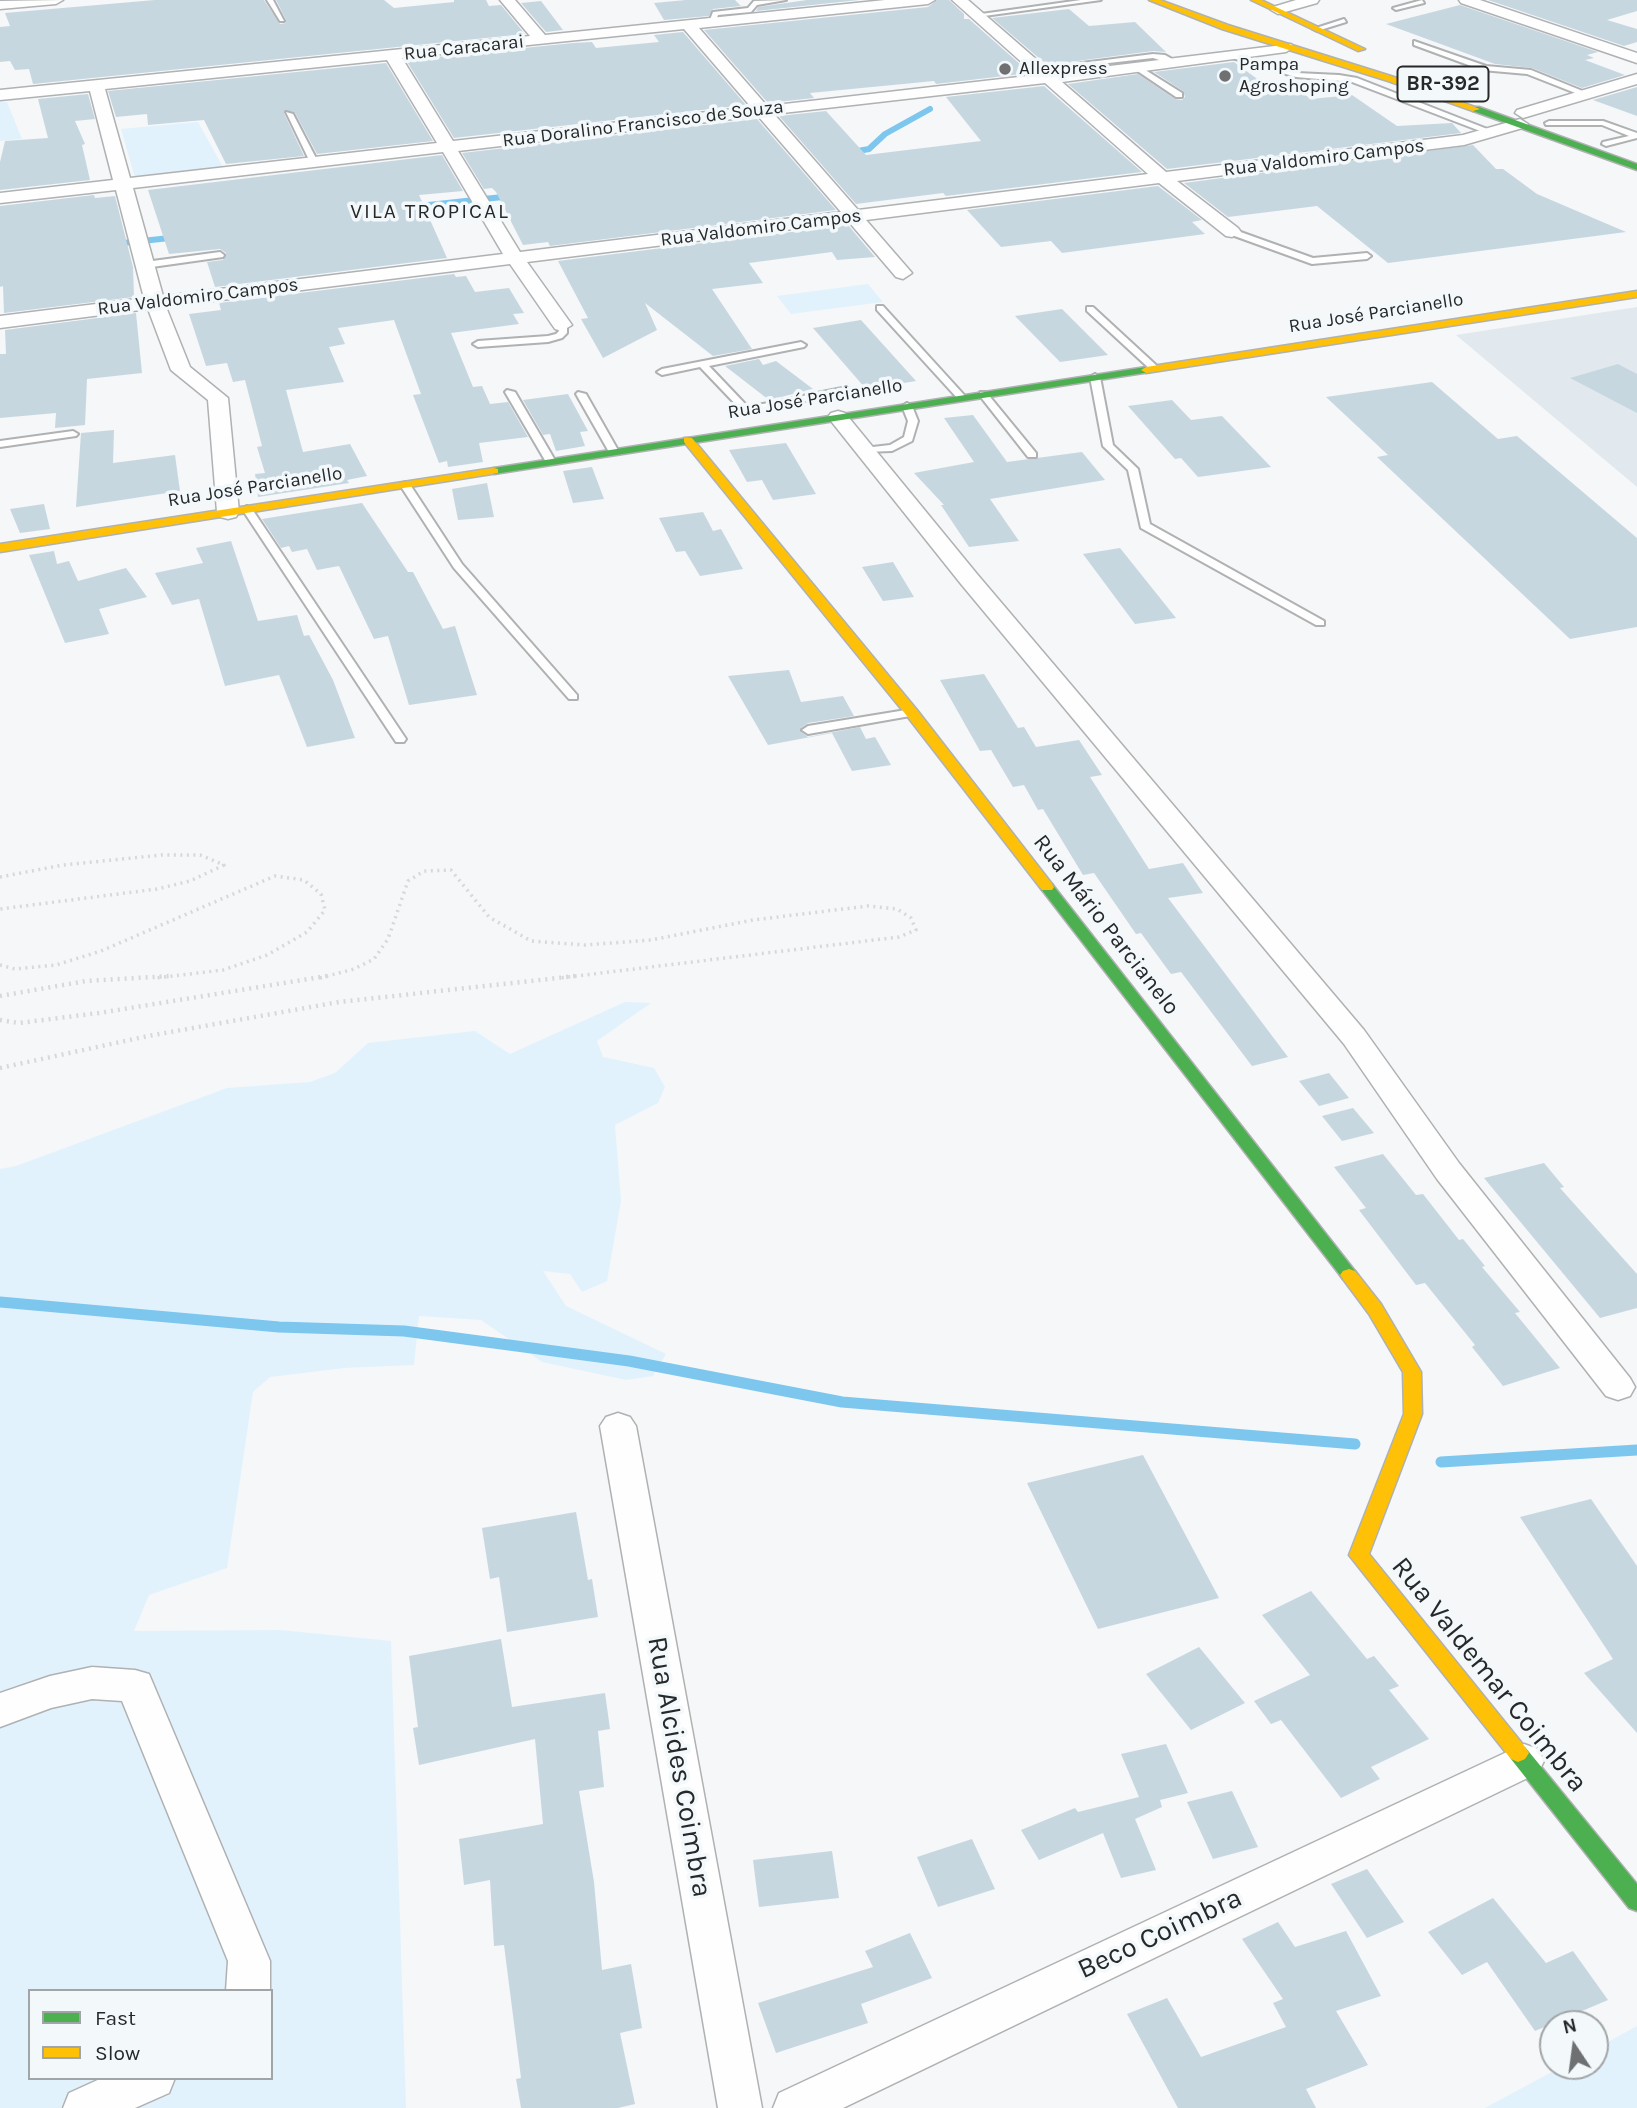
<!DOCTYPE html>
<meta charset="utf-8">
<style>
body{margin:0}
#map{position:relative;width:1637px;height:2108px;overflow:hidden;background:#f5f7f9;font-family:Karla,sans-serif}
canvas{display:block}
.legend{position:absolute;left:28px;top:1989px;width:245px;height:91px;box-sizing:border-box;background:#f3f8fb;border:2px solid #a1a5a7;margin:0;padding:9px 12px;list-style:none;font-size:21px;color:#262829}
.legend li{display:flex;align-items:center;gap:14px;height:35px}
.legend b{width:35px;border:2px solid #a1a5a7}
.north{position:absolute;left:1539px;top:2010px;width:70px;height:70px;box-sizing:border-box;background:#f3f8fb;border:2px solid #a1a5a7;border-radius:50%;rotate:347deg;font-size:19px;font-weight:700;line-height:28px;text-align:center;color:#262829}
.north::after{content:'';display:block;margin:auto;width:24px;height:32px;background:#6e7072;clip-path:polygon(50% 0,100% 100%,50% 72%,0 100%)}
</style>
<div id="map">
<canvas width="1637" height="2108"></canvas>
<ul class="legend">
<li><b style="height:9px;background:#4caf50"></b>Fast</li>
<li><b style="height:9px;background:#ffc107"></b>Slow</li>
</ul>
<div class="north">N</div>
</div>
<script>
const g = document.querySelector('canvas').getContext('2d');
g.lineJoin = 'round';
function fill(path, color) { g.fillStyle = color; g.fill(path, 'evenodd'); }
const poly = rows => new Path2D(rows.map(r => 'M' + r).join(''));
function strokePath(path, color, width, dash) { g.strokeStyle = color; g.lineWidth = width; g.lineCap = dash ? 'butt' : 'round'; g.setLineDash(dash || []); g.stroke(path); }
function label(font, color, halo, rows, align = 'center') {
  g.font = font + ' Karla,sans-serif'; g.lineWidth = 7; g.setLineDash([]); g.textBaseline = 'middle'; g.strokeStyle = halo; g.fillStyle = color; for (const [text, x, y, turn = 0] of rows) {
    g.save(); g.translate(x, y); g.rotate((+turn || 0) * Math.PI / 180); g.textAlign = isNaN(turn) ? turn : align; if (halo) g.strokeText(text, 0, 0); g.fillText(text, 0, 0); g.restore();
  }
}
fill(poly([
 [1637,307,1637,487,1456,335]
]), '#e1e9ee');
fill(poly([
 [0,102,7,102,22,139,0,141],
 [198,122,223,167,135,178,121,129],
 [868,284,883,302,791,314,777,296],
 [625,1002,651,1003,597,1041,603,1057,654,1068,665,1087,658,1103,615,1125,621,1201,607,1281,582,1292,570,1274,543,1271,566,1306,666,1354,653,1376,626,1380,542,1362,481,1320,419,1316,414,1365,345,1368,270,1377,253,1392,227,1568,149,1595,134,1631,280,1630,391,1641,406,2108,0,2108,0,1169,16,1166,227,1088,310,1082,335,1073,368,1043,475,1031,510,1054],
 [30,1991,271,1991,271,2078,30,2078],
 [1637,2026,1637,2108,1485,2108,1563,2066,1595,2066,1595,2049]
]), '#e2f2fc');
strokePath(poly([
 [847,153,869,149,885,134,930,109],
 [410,207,512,196],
 [114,244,179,237]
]), '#7dc6ee', 6);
strokePath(poly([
 [0,1302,279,1327,404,1331,629,1361,842,1402,1355,1444],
 [1441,1462,1637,1450]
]), '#7dc6ee', 11);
fill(poly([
 [155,0,264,0,280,24,286,23,286,20,276,0,384,0,394,8,454,2,454,0,486,0,489,6,501,5,525,34,33,84,29,69,15,70,10,61,0,62,0,27,10,26,5,13],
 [686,0,735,0,741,6,713,9,709,16,664,20,654,3],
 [807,0,859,0,756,11,758,7],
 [937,0,949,0,964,14,964,19,969,19,1030,73,936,84,934,81,810,93,814,98,768,103,704,30,928,7],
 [1488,0,1637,0,1637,11,1607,20,1637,29,1637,42,1624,46],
 [541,1,563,30,546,32,521,3],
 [1460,5,1598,52,1587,55,1594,58,1585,60,1625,75,1582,88,1532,68,1495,64,1386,24],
 [1069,9,1089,26,1135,22,1166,52,1153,51,1047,65,992,18],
 [683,32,746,105,454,138,406,60,573,43,592,42,596,48,659,42,654,35],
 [1234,62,1275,92,1297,89,1311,99,1352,95,1397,126,1452,123,1461,133,1167,169,1068,84,1138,74,1175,99,1182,100,1185,97,1183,91,1154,72],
 [386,63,433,141,317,154,295,113,285,110,284,113,304,156,226,164,204,120,148,125,147,114,116,117,108,91],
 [1044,86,1142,172,954,195,946,196,943,193,856,204,779,116,826,111,866,155,981,141,946,97],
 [1637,87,1637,116,1593,100],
 [88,94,95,119,75,121,85,144,82,145,90,180,0,190,0,162,5,141,48,138,38,99],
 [757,119,836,210,550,246,548,242,523,245,496,192,492,188,484,189,462,153],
 [1473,145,1496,169,1503,169,1537,194,1626,232,1388,263,1317,206,1228,217,1184,183],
 [442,155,463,191,419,195,447,258,215,287,207,262,223,260,226,253,220,249,169,254,148,190],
 [1158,186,1202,220,1192,222,1205,234,1062,253,1051,241,1001,247,967,210],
 [94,195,95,198,115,196,133,267,134,297,4,313,3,286,0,287,0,206],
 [848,225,875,257,837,260,832,252,749,263,763,283,712,289,752,349,713,356,645,303,657,330,603,358,581,319,588,318,558,261],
 [454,274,456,277,466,276,475,292,509,288,524,313,513,314,519,324,451,333,473,387,482,386,490,404,508,402,528,437,479,443,483,462,448,467,447,461,439,463,413,395,421,394,394,320,338,328,345,344,329,347,344,382,286,390,303,452,350,444,367,476,347,480,349,483,258,497,255,474,265,473,257,447,262,446,245,380,233,382,227,363,206,366,189,314,221,310,219,303],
 [1062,309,1108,355,1060,362,1015,316],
 [136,313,142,373,87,379,85,425,55,428,56,413,0,418,0,354,6,354,5,330],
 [861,320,916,381,866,389,813,328],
 [759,359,763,365,776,361,813,389,769,400,725,366],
 [1618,364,1637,374,1637,413,1570,378],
 [1432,382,1498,439,1517,436,1637,538,1637,627,1570,639,1377,457,1388,455,1326,397],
 [568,394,588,431,580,432,585,446,556,451,550,434,543,435,523,400],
 [1172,400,1191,420,1222,416,1271,467,1198,477,1181,458,1175,459,1128,406],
 [973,415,1007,462,1082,452,1105,480,990,499,1019,541,969,547,941,505,944,505,914,473,974,462,944,418],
 [114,430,113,463,175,455,180,491,76,507,81,433],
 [786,443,816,494,773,500,762,480,747,482,729,450],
 [592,467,604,499,573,503,563,471],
 [487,483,494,517,458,520,452,489],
 [362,503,408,572,413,572,443,629,455,626,477,695,409,705,388,636,374,639,339,566,317,570,307,549,292,552,289,546,281,548,262,519],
 [44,504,50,529,20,533,10,509],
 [703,512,713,531,721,529,743,569,700,576,685,551,676,552,659,518],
 [231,541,258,621,297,615,304,636,309,635,333,680,355,738,307,747,279,675,225,686,199,599,172,605,155,573,203,563,196,548],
 [1120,548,1176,618,1135,624,1083,554],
 [54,551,57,564,69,561,78,581,126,568,147,597,99,609,109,634,65,643,29,555],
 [893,562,914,597,883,601,862,567],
 [789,670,801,702,843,696,854,716,808,723,801,728,801,732,808,737,860,727,866,739,875,737,891,765,852,771,832,733,768,745,728,676],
 [984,674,1018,728,1024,727,1036,747,1079,740,1102,775,1090,777,1149,869,1183,863,1203,893,1168,898,1288,1057,1252,1066,1181,972,1171,974,1141,933,1136,934,1094,873,1083,875,1043,809,1038,810,1024,785,1013,787,991,750,980,751,940,680],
 [1329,1073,1349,1098,1319,1106,1299,1081],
 [1353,1108,1374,1133,1342,1141,1322,1116],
 [1383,1154,1416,1195,1423,1194,1459,1240,1463,1239,1485,1266,1482,1267,1520,1312,1515,1313,1560,1368,1503,1386,1472,1347,1475,1345,1425,1283,1416,1285,1359,1210,1366,1208,1334,1167],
 [1544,1163,1564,1187,1560,1188,1637,1274,1637,1308,1600,1318,1484,1178],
 [1143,1455,1219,1598,1098,1629,1027,1483],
 [1591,1499,1637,1566,1637,1733,1584,1673,1613,1659,1520,1517],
 [576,1512,588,1580,592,1579,598,1617,507,1632,499,1577,490,1579,482,1528],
 [1311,1591,1367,1659,1374,1656,1399,1686,1389,1690,1429,1739,1371,1767,1380,1779,1341,1798,1281,1720,1271,1724,1254,1701,1310,1675,1262,1615],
 [501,1639,512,1707,605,1693,610,1729,598,1731,604,1787,579,1791,594,1882,602,1970,631,1964,642,2028,620,2033,635,2104,618,2108,521,2108,516,2079,521,2078,504,1945,494,1946,490,1880,464,1885,459,1839,543,1824,535,1739,419,1765,413,1728,418,1727,409,1656],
 [1199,1647,1245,1703,1191,1730,1146,1674],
 [1166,1744,1188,1793,1160,1800,1162,1807,1135,1819,1156,1870,1121,1878,1103,1833,1039,1860,1021,1830,1075,1808,1078,1812,1139,1797,1121,1754],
 [1232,1791,1258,1847,1213,1859,1187,1802],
 [972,1839,995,1889,938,1907,917,1857],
 [832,1851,839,1898,759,1907,753,1860],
 [1367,1869,1404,1922,1367,1938,1331,1884],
 [1493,1898,1546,1963,1573,1951,1608,2000,1535,2031,1487,1962,1462,1975,1428,1932],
 [1278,1922,1295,1947,1346,1931,1381,1996,1336,2011,1368,2065,1306,2089,1316,2108,1178,2108,1127,2014,1167,1998,1201,2057,1286,2027,1273,2003,1283,1999,1242,1939],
 [910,1933,932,1978,861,2004,868,2023,776,2053,758,2003,873,1967,865,1951]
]), '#c7d7e0');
const lane = poly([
 [267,0,273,0,284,21,280,21,267,0],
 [786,0,757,5,751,12,718,15,715,23,709,22,713,12,748,8,754,1,786,0],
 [1081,0,1101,0,977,17,974,15,1081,0],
 [1422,0,1424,3,1396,10,1393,8,1422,0],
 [1344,19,1346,22,1317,31,1313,29,1344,19],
 [1414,41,1486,66,1531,70,1590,94,1583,96,1527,74,1482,70,1414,45,1414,41],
 [1232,53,1297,73,1339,75,1357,78,1495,132,1488,134,1352,82,1296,77,1229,57,1232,53],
 [1153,54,1165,55,1179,63,1175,65,1153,58,1038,71,1034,69,1153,54],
 [1139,66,1182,93,1182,97,1176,97,1136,70,1136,66,1139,66],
 [286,112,293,114,318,162,317,164,310,162,286,112],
 [1549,121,1603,121,1637,133,1637,138,1606,146,1602,144,1603,142,1629,136,1602,125,1546,125,1545,123,1549,121],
 [1229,230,1235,230,1313,258,1367,253,1371,256,1367,259,1312,264,1229,234,1229,230],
 [220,252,224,255,223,257,145,268,141,265,145,262,220,252],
 [877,306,883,306,965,396,965,400,959,400,877,310,877,306],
 [1087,307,1093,307,1157,366,1157,370,1151,370,1087,311,1087,307],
 [562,322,567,325,567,333,562,338,548,342,478,347,473,344,478,341,548,336,556,334,559,331,557,325,562,322],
 [801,342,806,345,804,347,709,366,748,407,847,387,852,390,850,392,746,413,743,412,700,367,662,375,657,372,662,369,801,342],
 [1095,374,1100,377,1113,445,1138,469,1150,524,1324,621,1324,625,1316,625,1141,528,1128,470,1103,446,1090,377,1095,374],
 [507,390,515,392,556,462,555,464,546,462,505,392,507,390],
 [578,392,586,394,619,452,618,454,609,452,576,394,578,392],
 [980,392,986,392,1036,453,1036,457,1028,457,980,396,980,392],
 [907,403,912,406,918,421,912,441,892,451,864,452,864,448,890,445,904,437,908,421,902,406,907,403],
 [73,431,78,434,76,436,0,447,0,441,73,431],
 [405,482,409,483,462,564,577,695,577,699,569,699,454,568,400,485,405,482],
 [247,506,252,509,406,739,404,742,396,742,394,739,242,509,247,506],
 [912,709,918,713,916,715,808,734,802,730,808,726,912,709]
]);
const street = poly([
 [63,0,56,4,0,9,0,1,63,0],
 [500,0,515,0,545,35,885,0,935,0,928,4,699,28,767,106,1036,75,952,0,968,0,1052,73,1291,44,1294,47,1286,52,1062,82,1166,172,1463,135,1520,119,1528,124,1526,127,1464,145,1177,181,1238,228,1241,232,1232,237,1226,236,1159,183,866,220,912,273,903,279,896,277,849,222,527,262,572,325,562,331,555,329,510,264,166,307,190,367,228,398,239,512,236,517,228,519,220,517,217,512,208,400,171,370,148,309,0,328,0,316,144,298,116,190,0,203,0,193,113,180,90,91,0,100,0,90,530,36,500,0],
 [684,29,751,107,453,141,402,58,684,29],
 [387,60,437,143,130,178,105,89,387,60],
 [1045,83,1148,174,858,210,774,114,1045,83],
 [758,116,841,212,520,252,458,151,758,116],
 [443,152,503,254,163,296,133,188,443,152],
 [1296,0,1319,0,1317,3,1278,14,1271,10,1273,7,1296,0],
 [1459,0,1480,0,1637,53,1637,63,1461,3,1459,0],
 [1637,74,1637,84,1523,118,1515,113,1517,110,1637,74],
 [838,411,845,413,977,574,1364,1030,1459,1163,1630,1378,1635,1387,1630,1396,1618,1400,1606,1396,1437,1179,1344,1044,961,584,831,421,828,417,831,413,838,411],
 [618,1413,630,1417,636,1426,762,2108,718,2108,600,1426,606,1417,618,1413],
 [92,1667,135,1670,149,1674,270,1961,270,1991,226,1991,228,1961,122,1701,92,1699,51,1708,0,1727,0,1693,50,1676,92,1667],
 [1524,1744,1538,1749,1544,1761,1538,1773,843,2108,773,2108,779,2093,1524,1744],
 [102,2078,175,2078,169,2093,135,2108,63,2108,69,2093,102,2078]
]);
const fast = poly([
 [1473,107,1479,107,1637,164,1637,170,1473,111,1473,107],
 [1146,367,1150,368,1150,372,494,474,488,471,494,468,1146,367],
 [1047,883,1052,884,1355,1271,1358,1275,1355,1279,1343,1279,1042,890,1040,887,1042,884,1047,883],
 [1518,1744,1525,1747,1637,1884,1637,1911,1629,1908,1511,1759,1507,1753,1511,1747,1518,1744]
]);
const slow = poly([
 [1149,0,1160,0,1228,25,1394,77,1480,109,1473,111,1388,81,1222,29,1149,0],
 [1251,0,1261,0,1365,49,1358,51,1251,0],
 [1637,291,1637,297,1146,373,1141,370,1146,367,1637,291],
 [684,438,692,438,917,710,1052,884,1054,887,1052,890,1042,890,907,716,684,442,684,438],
 [494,468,498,469,498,473,0,552,0,544,494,468],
 [1349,1269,1355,1271,1381,1304,1421,1372,1422,1414,1369,1554,1525,1747,1529,1753,1525,1759,1518,1762,1511,1759,1349,1555,1404,1414,1403,1372,1369,1314,1340,1275,1343,1271,1349,1269]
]);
strokePath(lane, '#afb1b2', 4);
strokePath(street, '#afb1b2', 3);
strokePath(fast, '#afb1b2', 3);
strokePath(slow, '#afb1b2', 3);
strokePath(poly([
 [0,877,63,865,162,855,200,855,224,865,190,881,157,889,0,909],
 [0,965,15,969,56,965,101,951,275,876,304,880,321,894,325,910,307,932,267,955,223,970,155,978],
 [320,978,354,969,374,959,388,939,408,881,424,871,451,870,489,917,531,941,585,945,651,940,753,920,868,906,897,909,911,918,916,930,899,937,560,978]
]), '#d7d8d8', 3.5, [2, 4.5]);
strokePath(poly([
 [0,996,86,981,170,976],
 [0,1020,19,1023,99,1013,327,976],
 [0,1068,148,1036,339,1002,576,976]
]), '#d7d8d8', 4.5, [2, 5]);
fill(lane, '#fefefe');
fill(street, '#fefefe');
fill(fast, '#4caf50');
fill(slow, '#ffc107');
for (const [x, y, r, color] of [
 [1005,69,7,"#6e7072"],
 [1225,76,7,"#6e7072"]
]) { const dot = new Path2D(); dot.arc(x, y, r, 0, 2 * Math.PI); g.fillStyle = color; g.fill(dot); strokePath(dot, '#f3f8fb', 2.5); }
label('19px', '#262829', '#f3f8fb', [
 ["Rua Caracarai",464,48,-6],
 ["Rua Doralino Francisco de Souza",643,124,-7],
 ["Rua Valdomiro Campos",1324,158,-7],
 ["Rua Valdomiro Campos",761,228,-7],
 ["Rua Valdomiro Campos",198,297,-7],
 ["Rua José Parcianello",1376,313,-9],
 ["Rua José Parcianello",815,399,-9],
 ["Rua José Parcianello",255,487,-9]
]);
label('19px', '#262829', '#f3f8fb', [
 ["Pampa",1239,65],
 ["Agroshoping",1239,87],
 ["Allexpress",1019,69]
], 'left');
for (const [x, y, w] of [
 [1443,84,91]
]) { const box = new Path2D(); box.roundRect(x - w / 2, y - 17.5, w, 35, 5); g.fillStyle = '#f3f8fb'; g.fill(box); strokePath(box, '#262829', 2); }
label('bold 21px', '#262829', null, [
 ["BR-392",1443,84]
]);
g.letterSpacing = '2px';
label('21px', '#262829', '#f3f8fb', [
 ["VILA TROPICAL",430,212]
]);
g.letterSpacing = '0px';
label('23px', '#262829', '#f3f8fb', [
 ["Rua Mário Parcianelo",1106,925,52]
]);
label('28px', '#262829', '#f3f8fb', [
 ["Rua Valdemar Coimbra",1489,1675,51],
 ["Rua Alcides Coimbra",679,1767,80],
 ["Beco Coimbra",1160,1934,-25]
]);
</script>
